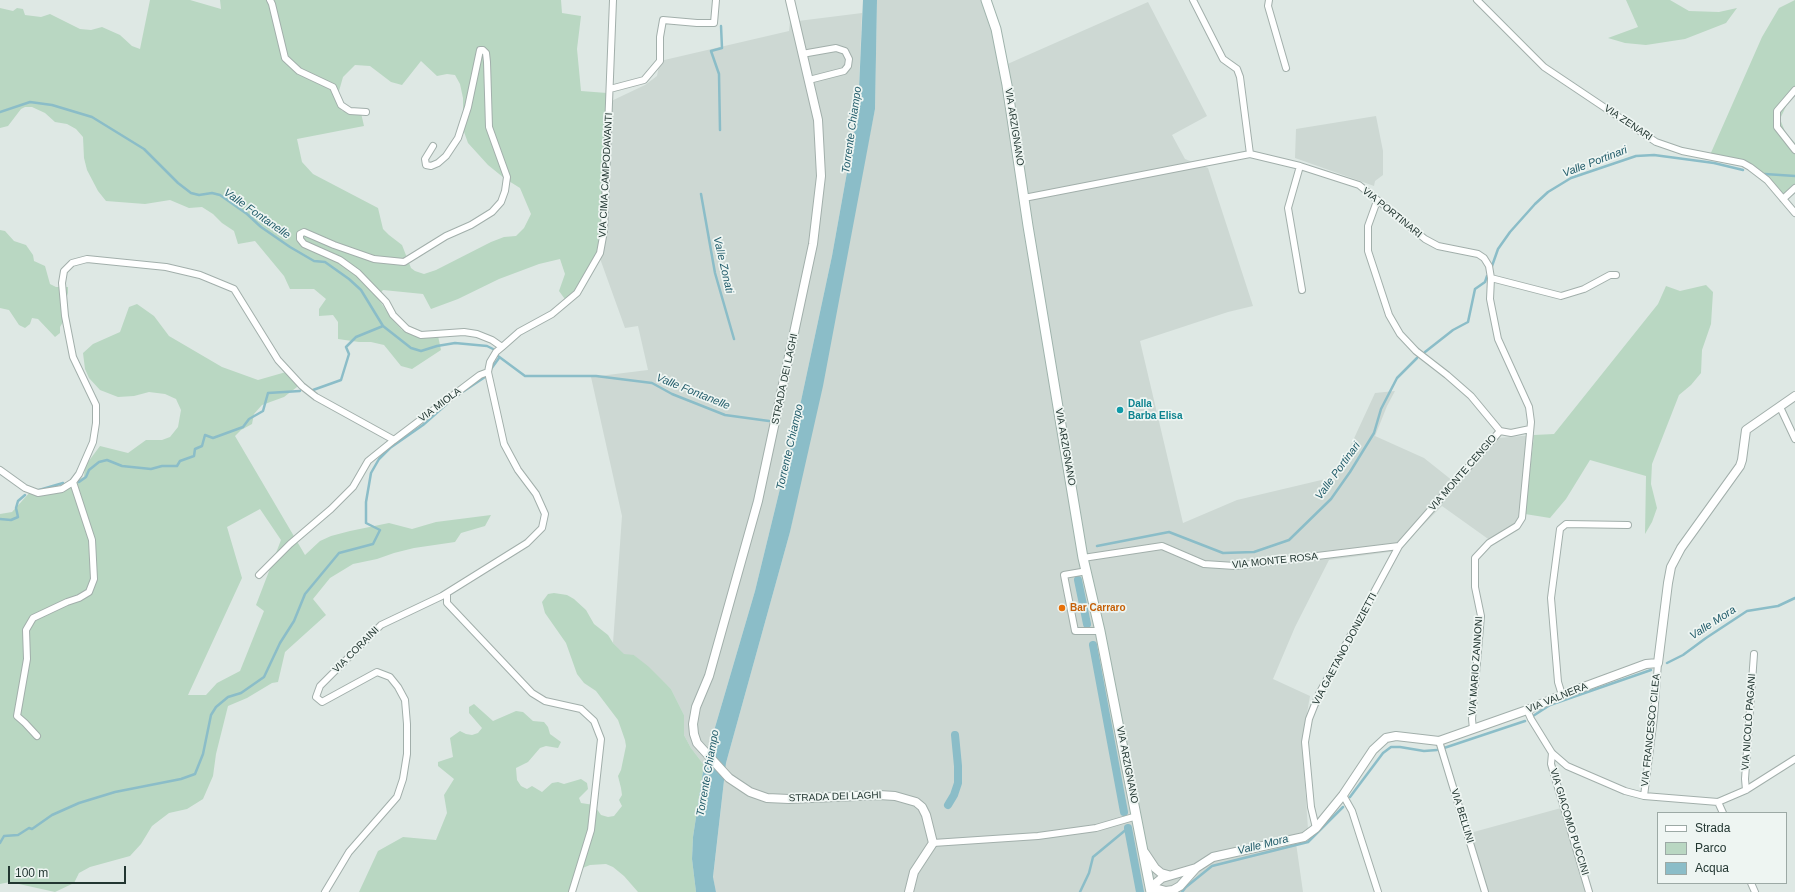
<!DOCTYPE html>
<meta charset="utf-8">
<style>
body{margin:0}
#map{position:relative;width:1795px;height:892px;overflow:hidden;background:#dee8e4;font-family:Helvetica,sans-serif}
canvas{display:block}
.legend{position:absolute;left:1657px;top:812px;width:130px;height:72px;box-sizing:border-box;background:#eef5f2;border:1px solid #9ca9a5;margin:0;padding:5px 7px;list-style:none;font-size:12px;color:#223631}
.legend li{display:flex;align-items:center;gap:8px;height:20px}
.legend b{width:20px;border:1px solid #9ca9a5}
.scale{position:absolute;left:8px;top:866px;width:118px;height:18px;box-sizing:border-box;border:2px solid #223631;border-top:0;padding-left:5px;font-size:12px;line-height:14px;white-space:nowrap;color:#223631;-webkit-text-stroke:3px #eef5f2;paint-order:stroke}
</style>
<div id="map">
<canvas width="1795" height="892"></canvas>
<ul class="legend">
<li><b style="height:5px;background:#fff"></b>Strada</li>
<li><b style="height:11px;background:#b9d7c2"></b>Parco</li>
<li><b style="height:11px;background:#8bbdc8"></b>Acqua</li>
</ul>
<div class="scale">100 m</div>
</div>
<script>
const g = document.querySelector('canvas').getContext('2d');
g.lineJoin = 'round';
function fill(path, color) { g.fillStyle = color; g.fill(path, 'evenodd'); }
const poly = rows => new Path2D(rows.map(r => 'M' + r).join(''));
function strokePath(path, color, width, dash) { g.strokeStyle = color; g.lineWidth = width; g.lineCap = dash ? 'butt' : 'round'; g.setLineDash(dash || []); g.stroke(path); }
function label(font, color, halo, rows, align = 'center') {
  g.font = font + ' Helvetica,sans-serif'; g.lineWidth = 3.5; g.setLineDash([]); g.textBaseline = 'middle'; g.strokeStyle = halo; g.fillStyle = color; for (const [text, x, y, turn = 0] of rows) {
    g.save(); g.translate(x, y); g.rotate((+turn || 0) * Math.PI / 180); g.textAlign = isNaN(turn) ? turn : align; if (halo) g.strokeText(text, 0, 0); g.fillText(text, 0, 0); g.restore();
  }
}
fill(poly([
 [877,0,986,0,1003,66,1148,2,1207,116,1172,135,1185,159,1208,168,1253,306,1228,312,1140,341,1183,523,1237,500,1334,477,1344,460,1375,393,1395,391,1387,406,1375,436,1424,458,1458,485,1498,438,1534,435,1525,514,1512,528,1491,541,1442,506,1397,551,1329,560,1295,627,1273,679,1310,696,1302,741,1308,829,1296,843,1303,892,716,892,713,878,726,763,790,532,875,109],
 [862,13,858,111,832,256,798,415,755,591,704,765,691,748,684,735,684,715,671,689,634,655,624,655,613,643,622,516,591,377,648,370,638,326,625,328,598,253,604,163,605,104,645,85,657,76,660,61,789,31,790,22],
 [1376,116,1383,151,1383,175,1375,181,1374,186,1295,158,1296,129],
 [1561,808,1586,892,1488,892,1470,833]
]), '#cdd8d3');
fill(poly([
 [150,0,190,0,221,9,220,0,561,0,562,13,581,16,577,49,581,91,607,93,603,233,598,253,579,286,567,302,559,291,565,274,560,259,539,264,499,279,458,299,431,309,423,294,383,290,377,297,393,320,402,330,438,336,441,350,412,369,401,366,384,345,371,342,359,342,338,339,338,322,333,315,319,316,319,309,326,299,314,289,290,289,284,276,255,241,238,244,234,231,222,223,213,214,202,207,189,208,170,200,145,204,106,201,98,191,87,170,84,158,83,137,76,129,67,124,55,122,45,113,32,107,25,107,21,109,8,126,0,128,0,8,13,11,17,8,23,9,25,15,41,17,50,14,80,29,91,30,102,27,120,35,132,46,140,49],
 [421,61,437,76,447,74,455,75,460,84,463,98,463,129,468,143,488,165,504,178,520,188,531,214,524,228,516,236,504,237,491,242,436,270,424,274,415,271,411,268,402,245,389,235,383,229,378,208,313,174,302,162,297,139,364,126,361,113,342,111,337,98,343,77,355,65,370,66,391,82,402,85],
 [1626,0,1670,0,1689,11,1719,12,1737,8,1726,23,1685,39,1646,45,1625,43,1608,38,1638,27],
 [1795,0,1795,94,1789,100,1780,119,1786,134,1795,143,1795,193,1784,201,1762,177,1741,165,1710,155,1762,37,1779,8],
 [0,230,5,231,14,241,26,245,33,255,34,261,45,266,50,284,56,287,68,287,68,293,64,305,66,317,60,327,60,333,55,337,38,319,32,318,30,324,25,328,19,325,9,310,0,308],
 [1706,285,1713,292,1711,324,1702,350,1701,373,1691,385,1679,395,1652,464,1651,484,1657,508,1652,522,1645,534,1646,476,1590,460,1566,499,1550,518,1525,514,1534,435,1554,434,1658,304,1666,286,1680,291],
 [137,304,154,316,169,336,222,367,258,380,286,372,299,382,297,387,284,397,262,405,254,414,252,424,241,430,235,436,305,555,320,541,331,536,350,531,389,523,412,529,436,522,491,515,485,526,461,533,455,542,414,548,394,553,377,559,353,564,330,578,313,599,326,615,285,652,278,682,272,683,247,698,228,706,216,754,213,776,203,799,187,809,169,813,152,826,141,844,130,856,90,867,79,873,74,883,55,892,10,882,0,884,0,514,12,512,31,491,66,485,84,477,85,466,100,446,128,453,146,440,162,440,170,437,178,427,181,410,176,399,165,394,149,392,134,396,118,397,100,390,89,378,85,369,83,353,93,344,120,332,129,307],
 [260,509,281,540,256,605,264,611,240,671,217,683,206,695,188,695,242,578,227,527],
 [554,593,567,595,574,599,586,610,594,624,608,635,613,643,624,654,634,655,649,667,671,689,684,715,684,735,691,748,704,765,693,837,692,859,696,892,638,892,624,876,613,867,606,864,590,865,580,869,574,884,576,892,359,892,378,851,403,837,436,840,447,813,444,795,454,779,438,766,438,762,453,757,450,738,460,731,466,734,472,735,478,733,482,728,469,713,469,707,474,704,493,721,516,711,523,712,533,721,544,722,548,727,550,734,561,742,558,748,546,746,540,748,528,762,516,768,517,780,521,786,527,789,532,786,542,792,552,783,558,782,564,784,581,779,587,783,588,789,579,798,581,803,594,805,601,815,608,817,614,816,622,806,619,800,622,795,621,788,618,776,621,770,626,746,625,740,618,720,596,691,584,683,577,674,566,643,545,613,542,602,548,594]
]), '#b9d7c2');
fill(poly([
 [863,0,877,0,875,109,823,386,790,532,726,763,713,877,716,892,696,892,692,859,693,837,704,765,755,591,798,415,832,256,858,111]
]), '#8bbdc8');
strokePath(poly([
 [0,112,30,102,52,105,92,117,144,149,178,183,191,193,199,195,212,193,220,195,247,214,261,227,290,247,314,261,325,262,349,279,361,290,383,326,411,348,421,351,437,346,455,343,487,346,493,349],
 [720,130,719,74,711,51,722,48,721,26],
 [1765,174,1795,176],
 [701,194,715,273,734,339],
 [1492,266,1498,249,1510,232,1535,204,1548,192,1571,178,1636,156,1654,155,1714,163,1743,170],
 [1425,352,1453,330,1468,322,1475,289,1485,282,1487,276],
 [498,356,525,376,596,376,652,383,672,394,725,415,769,421],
 [491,369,499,358],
 [313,390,341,380,349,354,346,347,356,337,383,326],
 [452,399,485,377],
 [79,482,86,477,89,470,99,462,107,460,122,466,151,469,162,466,177,466,180,461,194,456,195,449,202,446,205,435,213,438,243,427,249,419,263,411,268,393,300,391],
 [39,490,63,483],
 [0,519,11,520,18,517,16,508,18,501,25,495],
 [1097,546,1169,532,1223,553,1254,552,1289,540,1331,499,1350,472,1374,433,1381,409,1397,378,1417,358],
 [1667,663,1683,655,1706,638,1747,611,1778,606,1795,598],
 [1533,716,1550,705,1651,670],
 [1444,748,1525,721],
 [1350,797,1383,753,1391,747,1400,747,1424,751,1437,750],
 [0,843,4,836,18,835,29,828,32,829,52,815,79,803,115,792,181,779,195,774,203,754,211,715,216,707,228,697,241,693,264,677,280,643,294,621,305,594,339,553,373,544,380,530,366,523,366,502,371,473,379,459,390,448,423,425,449,402],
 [1080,892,1089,873,1093,857,1128,828],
 [1182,892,1186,887,1212,866,1308,842,1343,807]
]), '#8bbdc8', 2.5);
strokePath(poly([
 [1078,580,1087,624],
 [1093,645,1124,812],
 [948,805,954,795,958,783,958,766,955,735],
 [1128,828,1140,892]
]), '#8bbdc8', 8);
const minor = poly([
 [270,0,272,4,285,58,299,71,333,87,341,105,350,111,366,112],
 [1193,0,1223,59,1237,69,1240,77,1250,154],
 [1269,0,1268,6,1286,68],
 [1477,0,1544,67,1656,142,1682,151,1743,163,1750,167,1767,180,1795,213],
 [802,54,836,48,845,51,849,59,848,66,844,71,809,80],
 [610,89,644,80,660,61,660,37,663,20,697,23,714,23,716,0],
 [1795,90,1777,111,1777,127,1795,150],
 [433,146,425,159,426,165,431,166,438,163,446,156,458,138,468,107,480,50,483,50,486,53,487,62,489,127,507,177,505,191,501,202,492,212,471,225,446,236,404,262,374,259,334,245,304,232,300,234,300,239,304,244,340,260,358,273,386,302,393,315,407,329,421,335,464,332,477,334,492,340,502,347],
 [1300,166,1288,208,1302,290],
 [1024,198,1250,154,1300,166,1359,185,1425,239,1438,246,1478,254,1484,258,1489,266,1491,278,1490,299,1498,339,1529,407,1531,422,1522,518,1517,526,1489,543,1475,558,1475,587,1481,616,1472,719,1473,729],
 [1783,199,1795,188],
 [1491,278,1561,296,1584,289,1610,275,1616,275],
 [1780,407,1795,439],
 [1500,431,1511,433,1530,429],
 [0,470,25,488,38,493,62,489,73,482,79,474,93,442,96,423,96,405,73,357,65,316,62,283,64,271,72,263,87,259,166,267,200,275,234,289,278,360,302,386,316,397,394,440],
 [1083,558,1162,546,1204,564,1235,566,1399,546],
 [1087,571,1064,575,1075,631,1100,631],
 [259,575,290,544,331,509,353,487,368,461,394,440,480,375,488,372],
 [447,593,447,603,532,693,545,701,581,709,594,721,601,739,591,830,572,892],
 [1562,695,1558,682,1551,598,1560,529,1566,524,1628,525],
 [1527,710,1531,719,1552,753,1567,766,1625,791,1644,796,1718,802,1746,790,1795,759],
 [37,736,25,723,17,716,27,659,26,630,33,618,67,602,79,598,89,592,94,579,92,540,73,482],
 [1439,741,1485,892],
 [1552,753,1551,764,1589,892],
 [1746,790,1745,779,1754,654],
 [1343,795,1352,811,1378,892],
 [1644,796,1654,717,1658,663],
 [1718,802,1723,813],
 [1316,828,1311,807,1305,742,1309,719,1319,694,1399,546,1500,431,1471,396,1447,375,1416,351,1400,334,1389,315,1368,251,1368,226,1377,201],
 [933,843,1038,836,1096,828,1137,816],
 [1751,883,1755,892],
 [325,892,349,852,397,797,403,779,407,754,407,724,405,700,398,687,390,677,377,672,322,702,316,697,320,686,381,625,442,596,527,543,542,528,545,514,536,494,518,470,504,444,488,372,490,362,496,352,502,347,519,332,552,314,577,293,600,253,604,231,613,0]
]);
const tertiary = poly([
 [790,0,818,120,821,176,813,244,758,501,709,676,696,707,693,724,694,734,697,743,729,778,750,792,767,798,789,799,879,795,895,796,916,802,922,807,926,815,933,843,914,872,909,892],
 [1145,853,1155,868,1161,873,1168,875],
 [1151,887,1166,891,1173,890,1180,886,1196,868,1213,857,1304,837,1316,828,1343,795,1373,750,1386,738,1396,736,1439,741,1527,710,1562,695,1646,664,1658,663,1668,583,1671,567,1681,548,1740,466,1742,460,1746,430,1795,396],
 [1151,887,1162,878,1196,868]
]);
const secondary = poly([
 [986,0,996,29,1007,85,1028,226,1083,558,1100,631,1151,892]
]);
strokePath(minor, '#a2afab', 8);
strokePath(tertiary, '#a2afab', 10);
strokePath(secondary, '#9fb3ac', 11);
strokePath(minor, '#fff', 6);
strokePath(tertiary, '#fff', 8);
strokePath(secondary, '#fff', 9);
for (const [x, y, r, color] of [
 [1120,410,4,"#0f9aa8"],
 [1062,608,4,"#e8710a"]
]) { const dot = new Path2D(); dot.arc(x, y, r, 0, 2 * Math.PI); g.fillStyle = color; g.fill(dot); strokePath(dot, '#eef5f2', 1.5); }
label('10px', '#223631', '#eef5f2', [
 ["VIA ZENARI",1628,123,34],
 ["VIA ARZIGNANO",1014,127,81],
 ["VIA CIMA CAMPODAVANTI",606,175,-87],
 ["VIA PORTINARI",1392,213,39],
 ["STRADA DEI LAGHI",785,379,-78],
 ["VIA MIOLA",440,405,-37],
 ["VIA ARZIGNANO",1065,447,80],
 ["VIA MONTE CENGIO",1463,473,-49],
 ["VIA MONTE ROSA",1275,561,-6],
 ["VIA GAETANO DONIZIETTI",1345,649,-62],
 ["VIA CORAINI",356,650,-45],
 ["VIA MARIO ZANNONI",1476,666,-86],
 ["VIA VALNERA",1557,698,-22],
 ["VIA NICOLÒ PAGANI",1749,722,-86],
 ["VIA FRANCESCO CILEA",1651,730,-84],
 ["VIA ARZIGNANO",1127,765,79],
 ["STRADA DEI LAGHI",835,797,-2],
 ["VIA BELLINI",1462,816,73],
 ["VIA GIACOMO PUCCINI",1569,822,73]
]);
label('bold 10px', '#0d838f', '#eef5f2', [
 ["Dalla",1128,404],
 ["Barba Elisa",1128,416]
], 'left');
label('bold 10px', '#c56008', '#eef5f2', [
 ["Bar Carraro",1070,608]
], 'left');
label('italic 11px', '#235d6b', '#eef5f2', [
 ["Torrente Chiampo",852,130,-82],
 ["Valle Portinari",1595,162,-21],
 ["Valle Fontanelle",257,214,35],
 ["Valle Zonati",723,265,77],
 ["Valle Fontanelle",693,392,22],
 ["Torrente Chiampo",790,447,-77],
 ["Valle Portinari",1338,471,-54],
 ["Valle Mora",1713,623,-33],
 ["Torrente Chiampo",708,773,-80],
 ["Valle Mora",1263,845,-14]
]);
</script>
